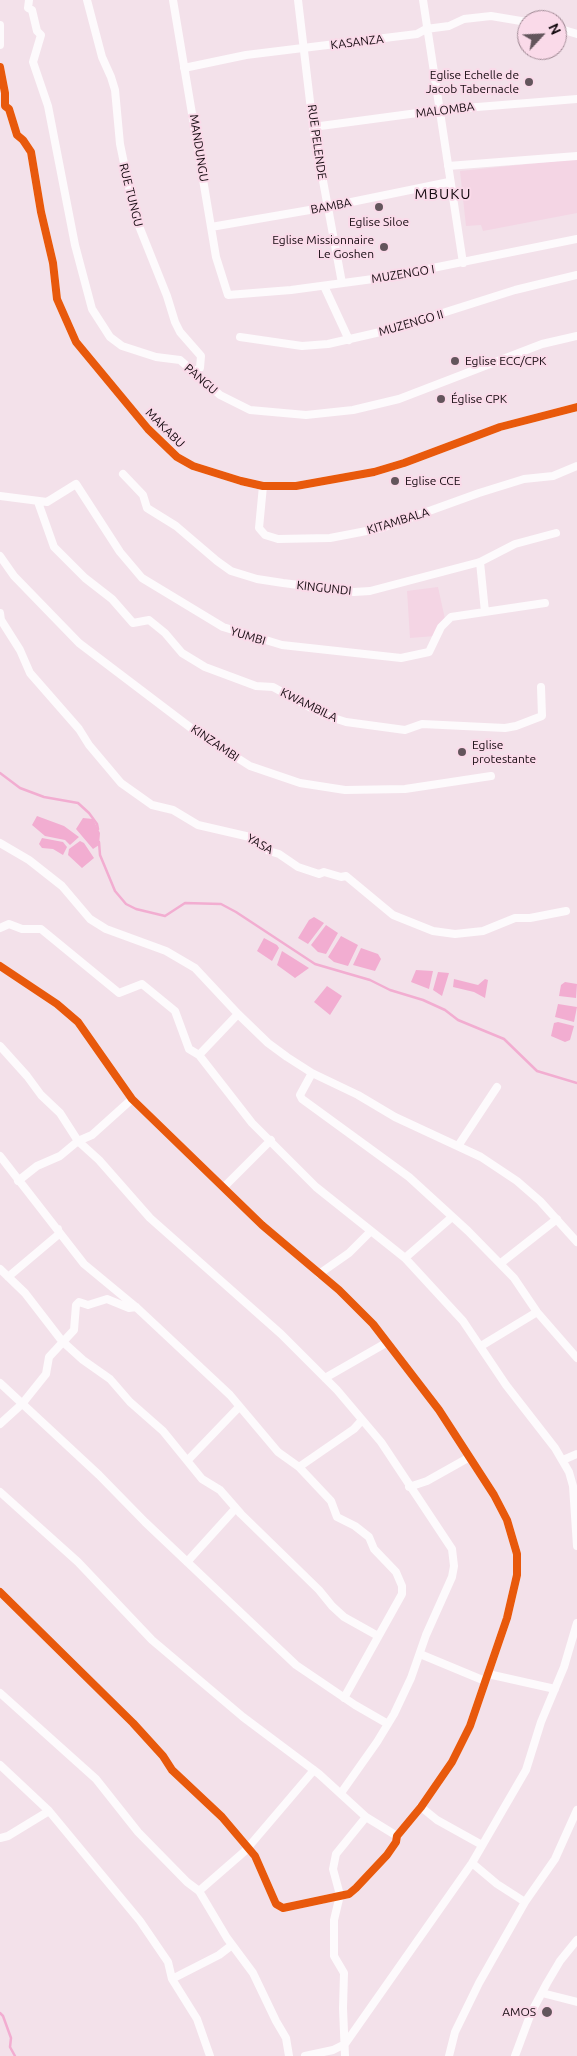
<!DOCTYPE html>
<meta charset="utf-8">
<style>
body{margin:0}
#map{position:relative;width:577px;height:2056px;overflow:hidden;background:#f3e1ea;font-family:Ubuntu,sans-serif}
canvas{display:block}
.north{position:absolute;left:517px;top:10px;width:50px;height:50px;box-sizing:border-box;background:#fadae9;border:1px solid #9e8792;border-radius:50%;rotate:65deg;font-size:14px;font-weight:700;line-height:20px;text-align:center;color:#150a10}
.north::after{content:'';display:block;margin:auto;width:18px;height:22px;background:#63555c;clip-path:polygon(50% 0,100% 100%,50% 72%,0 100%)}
</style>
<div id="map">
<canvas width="577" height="2056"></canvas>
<div class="north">N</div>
</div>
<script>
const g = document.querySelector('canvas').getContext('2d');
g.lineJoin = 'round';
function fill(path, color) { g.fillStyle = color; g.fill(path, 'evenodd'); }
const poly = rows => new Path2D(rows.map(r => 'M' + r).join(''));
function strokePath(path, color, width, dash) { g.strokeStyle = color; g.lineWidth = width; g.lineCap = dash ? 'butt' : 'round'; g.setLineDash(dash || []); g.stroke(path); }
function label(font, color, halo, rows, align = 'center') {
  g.font = font + ' Ubuntu,sans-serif'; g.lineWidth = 4; g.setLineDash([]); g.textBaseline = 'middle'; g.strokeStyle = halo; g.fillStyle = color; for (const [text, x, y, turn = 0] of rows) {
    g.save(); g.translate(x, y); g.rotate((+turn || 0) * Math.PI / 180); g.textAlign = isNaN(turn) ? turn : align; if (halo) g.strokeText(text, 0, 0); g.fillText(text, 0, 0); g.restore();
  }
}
fill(poly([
 [577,159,577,213,483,231,481,225,466,226,460,171],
 [438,587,445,619,435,636,410,638,407,591]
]), '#f4d5e4');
fill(poly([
 [37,816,64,826,79,837,70,845,65,840,45,836,32,825],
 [83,818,93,819,100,833,99,845,93,849,76,829],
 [42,838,63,842,67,847,63,855,53,849,42,848,39,844],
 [80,841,84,843,94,858,82,868,68,855,69,849],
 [314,917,324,923,308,944,298,938,309,920],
 [326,925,338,933,326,954,318,952,311,945],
 [341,936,358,945,348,966,334,962,328,957],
 [264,938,277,945,279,948,272,961,257,951],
 [361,948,378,954,381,959,375,971,353,965],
 [282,951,309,968,295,978,277,965],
 [416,970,433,971,429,989,411,982],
 [438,972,449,973,442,996,433,990],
 [454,979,478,985,485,979,488,980,485,998,474,992,453,987],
 [565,982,577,984,576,998,559,996,561,985],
 [327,986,342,996,330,1015,314,1002],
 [558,1004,577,1007,574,1022,555,1017],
 [558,1022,574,1026,570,1040,565,1042,551,1036,554,1023]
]), '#f2add1');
strokePath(poly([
 [0,773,20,788,44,797,78,803,89,813,97,824,98,829],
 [99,842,100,855,115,891,126,904,136,909,165,916,185,903,221,904,236,912,315,964,370,980,390,990,423,1000,445,1010,458,1020,504,1039,537,1071,577,1083],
 [0,2013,3,2016,11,2038,10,2047,15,2056]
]), '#f2add1', 2.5);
strokePath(poly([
 [29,0,28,8,32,10,37,31,41,35,33,62,48,106,75,245,92,309,110,337,122,346,156,357,180,360,220,395,250,410,306,415,353,410,399,399,542,344,577,336],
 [87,0,102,57,111,77,115,90,120,144,135,216,167,296,175,322,180,332,201,356,200,368,192,372],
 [173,0,216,257,228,295,291,290,388,277,577,239],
 [298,0,313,127,342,283],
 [423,0,463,263],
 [0,25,0,45],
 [557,28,577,34],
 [0,67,5,93,5,106,9,109,17,135,23,140,31,152,41,212,53,263,57,299,76,342,148,429,177,457,193,466,241,481,263,486,296,486,374,472,404,463,500,427,577,407],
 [184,68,246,55,417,34,426,29,449,26,464,19,491,16,527,22],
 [313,127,440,110,577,99],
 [448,166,577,156],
 [211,227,327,207,449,182],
 [324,286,349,340],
 [240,337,302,346,328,344,389,330,515,290,577,275],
 [123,474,143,495,147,508,176,526,217,561,231,571,257,579,283,583,354,592,370,591,480,562,515,544,556,533],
 [263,486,259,528,265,535,278,539,330,538,382,528,479,493,524,479,553,476,577,466],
 [0,496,47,502,76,484,120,552,142,578,223,627,282,645,401,658,429,652,441,627,451,617,545,603],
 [38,502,54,547,85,578,112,599,133,623,149,620,165,633,182,653,205,667,256,686,273,687,324,715,346,722,405,730,422,724,505,728,516,726,542,716,541,687],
 [0,556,14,576,79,643,195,731,250,766,300,783,345,790,405,789,491,776],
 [480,562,485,612],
 [0,613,1,620,20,650,30,673,79,729,89,745,121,783,152,805,173,810,198,825,250,837,269,851,279,854,298,867,319,874,324,872,341,877,346,876,393,915,433,931,455,934,483,931,515,918,530,918,566,911],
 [0,843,29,860,62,886,90,919,106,929,166,951,195,968,238,1014,268,1043,287,1057,312,1073,358,1095,395,1117,481,1157,517,1181,540,1201,577,1242],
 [0,928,9,924,22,929,41,929,119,993,142,984,175,1011,189,1049,199,1055,252,1123,316,1187,405,1258,463,1321,506,1385,555,1448,569,1472,573,1486,577,1546],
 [0,966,57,1004,78,1022,132,1099,262,1225,339,1290,373,1324,439,1410,494,1495,507,1520,517,1554,517,1575,507,1618,470,1726,452,1762,421,1807,397,1836,396,1842,387,1855,356,1888,349,1894,283,1908,276,1904,255,1856,222,1817,172,1770,163,1756,133,1723,0,1592],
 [0,1046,27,1076,41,1095,60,1113,78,1141,99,1160,150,1218,281,1334,337,1390,381,1442,452,1549,454,1566,452,1577,426,1635,411,1678,394,1714,377,1742,341,1793],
 [199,1055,238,1014],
 [312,1073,300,1095,302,1099,409,1177,468,1231,514,1278,537,1312,577,1358],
 [458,1146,497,1087],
 [0,1156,84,1264,136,1307,230,1395,278,1452,299,1467,331,1501,337,1517,355,1526,369,1537,374,1549,396,1572,402,1586,402,1594,344,1698],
 [18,1181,37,1166,60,1156,78,1141,92,1135,132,1099],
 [224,1187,271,1140],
 [405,1258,452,1217],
 [501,1263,557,1219],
 [0,1269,25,1293,62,1341,83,1360,110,1379,130,1402,163,1431,202,1479,220,1490,241,1514,319,1590,332,1606,344,1617,378,1636],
 [319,1274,349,1253,370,1232],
 [8,1277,59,1234,58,1229],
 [481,1346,537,1312],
 [325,1378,386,1343],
 [0,1383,99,1475,145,1522,296,1665,355,1705,388,1724],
 [0,1424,22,1404,46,1374,49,1357,74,1330,76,1305,79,1302,88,1305,107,1299,129,1308,136,1307],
 [188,1460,239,1407],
 [563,1460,577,1454],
 [299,1467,354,1429,362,1420],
 [409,1487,427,1481,468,1458],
 [0,1492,78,1562,152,1640,243,1717,319,1774,366,1817,397,1836],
 [187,1562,235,1509],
 [420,1654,485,1681],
 [488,1674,555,1689],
 [0,1693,96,1779,138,1832,187,1882,199,1891,227,1938,253,1973,276,2021,286,2038,289,2056],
 [0,1765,49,1811,140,1921,168,1962,172,1979,197,2019,210,2056],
 [421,1807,437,1820,482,1845],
 [0,1838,8,1836,49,1811],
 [472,1863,497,1884,525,1902],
 [199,1891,245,1851,314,1770],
 [172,1979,219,1955,232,1945],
 [542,1993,577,2002],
 [305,2056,333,2050,345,2044,472,1863,526,1770,541,1722,564,1667,577,1623],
 [345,2056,343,2008,344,1973,334,1956,334,1920,340,1895,333,1869,336,1854,366,1817],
 [449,2056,455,2032,479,1983,525,1902,555,1859,577,1810],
 [515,2056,531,2013,547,1983,560,1961,577,1940]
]), '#fdfafc', 8);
strokePath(poly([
 [0,67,5,93,5,106,9,109,17,135,23,140,31,152,41,212,53,263,57,299,76,342,148,429,177,457,193,466,241,481,263,486,296,486,374,472,404,463,500,427,577,407],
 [0,966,57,1004,78,1022,132,1099,262,1225,339,1290,373,1324,439,1410,494,1495,507,1520,517,1554,517,1575,507,1618,470,1726,452,1762,421,1807,397,1836,396,1842,387,1855,356,1888,349,1894,283,1908,276,1904,255,1856,222,1817,172,1770,163,1756,133,1723,0,1592]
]), '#e8590c', 8);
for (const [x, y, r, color] of [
 [529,82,5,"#63555c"],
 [379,207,5,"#63555c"],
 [384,247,5,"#63555c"],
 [455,361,5,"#63555c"],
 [441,399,5,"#63555c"],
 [395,481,5,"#63555c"],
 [462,752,5,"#63555c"],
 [547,2012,6,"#63555c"]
]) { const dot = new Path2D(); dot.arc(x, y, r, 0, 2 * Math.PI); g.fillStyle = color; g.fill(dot); strokePath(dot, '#fadae9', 2); }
label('12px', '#150a10', '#fadae9', [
 ["KASANZA",357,42,-7],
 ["MALOMBA",445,110,-7],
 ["RUE PELENDE",317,142,82],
 ["MANDUNGU",199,148,81],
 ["RUE TUNGU",131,195,76],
 ["BAMBA",331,206,-11],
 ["MUZENGO I",403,274,-9],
 ["MUZENGO II",411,323,-16],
 ["PANGU",201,379,41],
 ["MAKABU",165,428,45],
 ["KITAMBALA",398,521,-17],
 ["KINGUNDI",324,588,6],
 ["YUMBI",248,636,17],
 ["KWAMBILA",309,705,26],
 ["KINZAMBI",215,743,34],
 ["YASA",260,844,30]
]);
label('12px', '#150a10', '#fadae9', [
 ["Eglise Echelle de",519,75,"right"],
 ["Jacob Tabernacle",519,89,"right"],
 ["Eglise Siloe",379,222,"center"],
 ["Eglise Missionnaire",374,240,"right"],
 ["Le Goshen",374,254,"right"],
 ["Eglise ECC/CPK",465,361],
 ["Église CPK",451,399],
 ["Eglise CCE",405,481],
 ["Eglise",472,745],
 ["protestante",472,759],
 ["AMOS",536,2012,"right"]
], 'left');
g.letterSpacing = '1px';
label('15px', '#150a10', '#fadae9', [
 ["MBUKU",443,194]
]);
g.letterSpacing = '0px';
</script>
